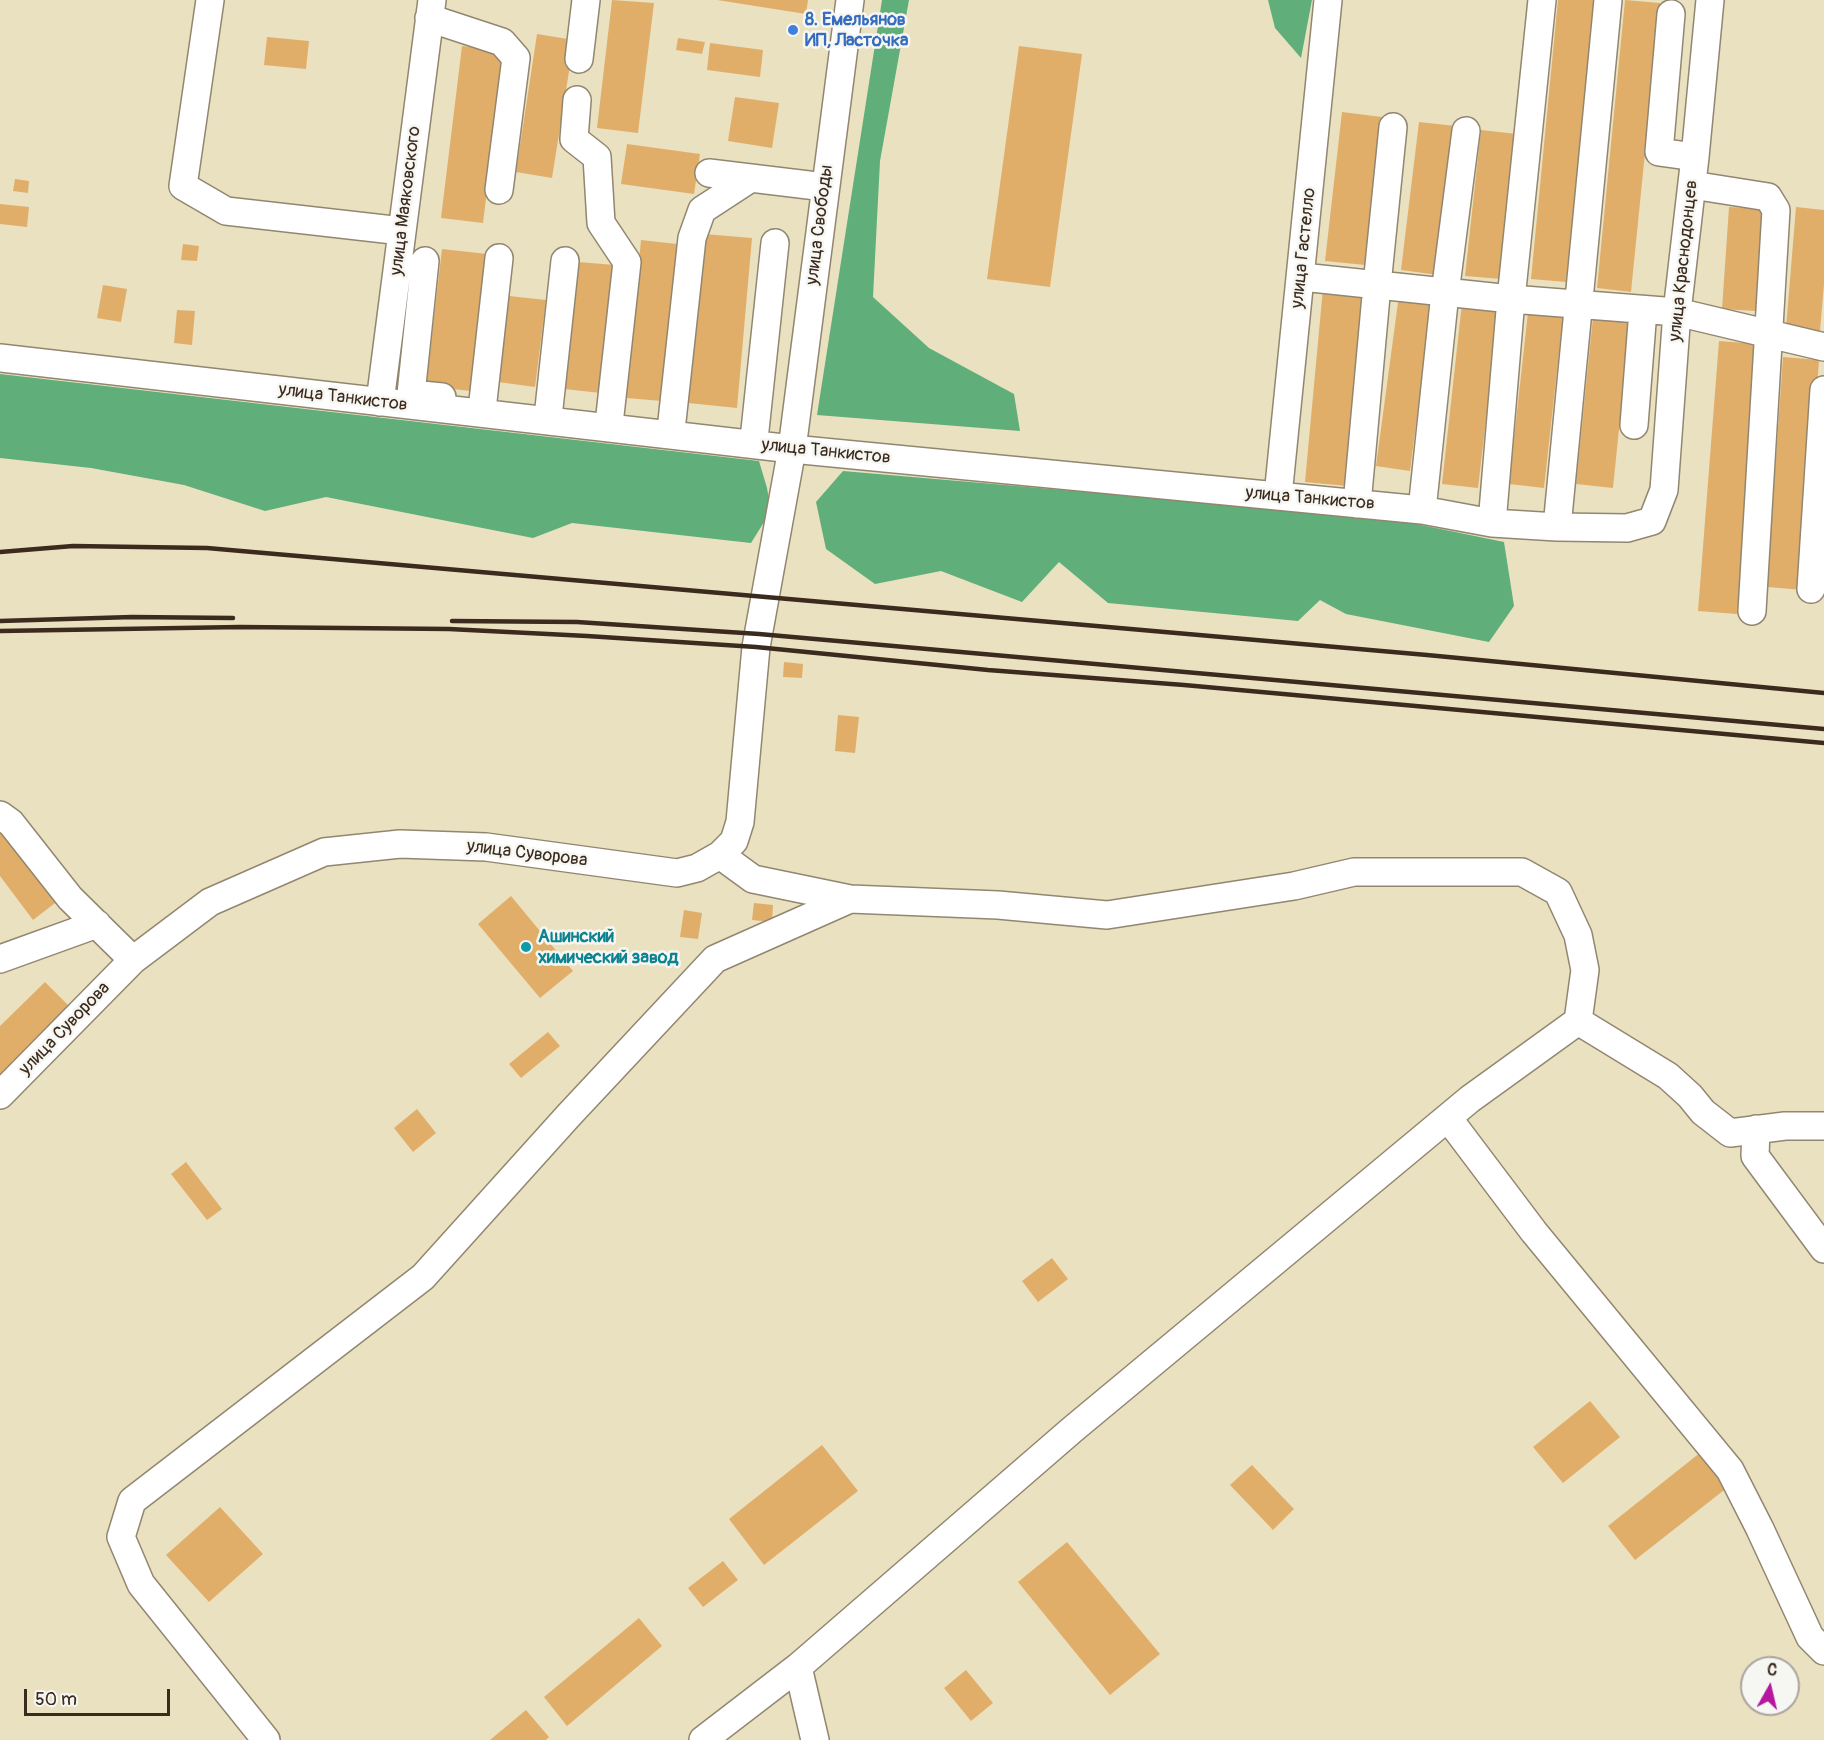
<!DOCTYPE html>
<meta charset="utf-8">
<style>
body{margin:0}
#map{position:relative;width:1824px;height:1740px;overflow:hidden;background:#eae1c1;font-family:Pangolin,sans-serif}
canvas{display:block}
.north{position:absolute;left:1740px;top:1656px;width:60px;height:60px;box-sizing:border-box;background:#f6f6f2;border:2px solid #aba49d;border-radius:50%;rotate:8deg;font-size:16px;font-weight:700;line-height:24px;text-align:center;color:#3b2a1e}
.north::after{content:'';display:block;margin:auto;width:21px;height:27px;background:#b5179e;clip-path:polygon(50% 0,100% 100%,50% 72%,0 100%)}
.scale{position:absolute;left:24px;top:1689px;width:146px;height:27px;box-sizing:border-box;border:3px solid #3b2a1e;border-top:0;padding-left:8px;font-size:18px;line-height:21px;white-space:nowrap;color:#3b2a1e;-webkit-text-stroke:4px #f6f6f2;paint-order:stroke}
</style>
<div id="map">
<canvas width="1824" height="1740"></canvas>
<div class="north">С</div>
<div class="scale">50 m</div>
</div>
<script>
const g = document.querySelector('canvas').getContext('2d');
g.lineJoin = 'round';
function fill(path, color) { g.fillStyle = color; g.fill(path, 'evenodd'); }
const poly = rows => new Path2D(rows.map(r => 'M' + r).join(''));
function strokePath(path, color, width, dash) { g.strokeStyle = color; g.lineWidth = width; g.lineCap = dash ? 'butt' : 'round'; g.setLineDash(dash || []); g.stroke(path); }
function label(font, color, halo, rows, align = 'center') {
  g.font = font + ' Pangolin,sans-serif'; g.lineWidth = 5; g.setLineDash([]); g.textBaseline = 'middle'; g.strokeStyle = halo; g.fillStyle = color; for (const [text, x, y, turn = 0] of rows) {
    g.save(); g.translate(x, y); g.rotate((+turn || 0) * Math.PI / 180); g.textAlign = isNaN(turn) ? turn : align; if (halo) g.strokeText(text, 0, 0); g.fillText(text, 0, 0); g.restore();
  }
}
fill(poly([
 [882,0,909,0,880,161,873,297,929,348,1014,394,1020,431,817,415],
 [1268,0,1312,0,1301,58,1275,28],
 [0,374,759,461,767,488,771,511,751,543,572,523,533,538,326,497,265,511,184,485,91,468,0,458],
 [843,471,1387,518,1504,542,1514,606,1489,642,1346,614,1320,600,1298,621,1108,603,1059,562,1022,602,941,571,875,584,826,549,816,502]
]), '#60ae79');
fill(poly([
 [612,0,654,3,638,133,597,128],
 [717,0,808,0,806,14],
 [1558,0,1594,0,1566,282,1531,279],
 [1625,0,1660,3,1631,292,1597,288],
 [537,34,574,40,552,178,516,172],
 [267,37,309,41,306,69,264,65],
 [678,38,705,42,702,54,676,50],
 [710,43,763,50,760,77,707,70],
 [462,46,504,51,483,223,441,218],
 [1019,46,1082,54,1050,287,987,279],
 [735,97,779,103,772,148,728,141],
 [1342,112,1382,117,1365,265,1325,261],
 [1419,122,1456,126,1438,275,1401,270],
 [1481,130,1517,134,1501,279,1465,276],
 [627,144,700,154,694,194,621,184],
 [15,179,29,181,28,193,13,191],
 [0,204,29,207,27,227,0,224],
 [1729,207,1763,209,1756,311,1722,309],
 [1796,207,1824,210,1824,284,1820,331,1786,328],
 [704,234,752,238,737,408,688,403],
 [641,240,677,244,662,401,626,398],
 [183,244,199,246,197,261,181,260],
 [442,249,487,254,471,391,426,386],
 [578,262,615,265,601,393,564,389],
 [103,285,127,289,121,322,97,318],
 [1323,288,1366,292,1347,486,1305,482],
 [1399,295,1432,300,1410,471,1376,466],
 [509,296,546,300,535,387,498,382],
 [1462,303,1499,308,1478,488,1442,484],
 [177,310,195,311,192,345,174,343],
 [1528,312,1563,316,1544,488,1509,484],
 [1593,317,1630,321,1613,488,1576,484],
 [1719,341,1758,344,1737,614,1698,611],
 [1783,357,1819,360,1803,590,1767,587],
 [784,662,803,664,802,678,783,677],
 [838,715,859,717,855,753,835,751],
 [4,828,59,900,33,920,0,876,0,831],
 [511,896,573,971,540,998,478,924],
 [754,903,773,905,772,922,752,920],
 [684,910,702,913,698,939,680,937],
 [45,982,72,1009,0,1078,0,1026],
 [548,1032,560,1046,521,1078,509,1064],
 [417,1109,436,1133,413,1152,394,1128],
 [186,1162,222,1209,207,1220,171,1174],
 [1052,1258,1068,1279,1038,1302,1022,1281],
 [1590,1401,1620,1437,1563,1483,1533,1447],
 [822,1445,858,1491,764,1565,729,1519],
 [1701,1452,1728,1487,1635,1560,1608,1526],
 [1252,1465,1294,1509,1273,1530,1230,1485],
 [220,1507,263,1554,209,1602,166,1555],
 [1067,1542,1160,1654,1110,1695,1018,1582],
 [723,1561,738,1580,703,1607,688,1588],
 [639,1618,662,1646,567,1726,544,1697],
 [966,1670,993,1703,971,1721,944,1688],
 [526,1710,549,1737,546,1740,490,1740]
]), '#e1ae6a');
const minor = poly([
 [210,0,183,186,226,211,402,231],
 [1671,14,1659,152,1695,157],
 [429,18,502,42,516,58,499,190],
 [579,59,586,0],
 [577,100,574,139,597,157,601,223,627,262,610,415],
 [709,173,825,187],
 [1692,185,1768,197,1776,210,1752,611],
 [425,261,411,394,442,397],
 [1302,277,1511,299,1677,312,1824,347],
 [0,358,792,449,1422,510,1492,523,1557,527,1627,528,1652,521,1664,490,1677,312,1695,157,1710,0],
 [483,401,499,258],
 [380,402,432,0],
 [549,408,565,261],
 [672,421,692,238,702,210,751,178],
 [1634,425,1643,310],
 [755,430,775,243],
 [1278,496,1328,0],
 [1357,504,1377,285,1393,127],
 [1422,510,1445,293,1466,131],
 [1492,523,1511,299,1542,0],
 [1557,527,1608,0],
 [1811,589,1824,390],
 [0,815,11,823,70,898,133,960],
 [0,959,97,924],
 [1578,1021,1668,1076,1690,1096,1703,1112,1730,1133,1785,1126,1824,1126],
 [0,1095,133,960,210,902,324,852,400,844,486,847,677,873,697,868,720,855,734,841,740,822,756,647,792,449,850,0],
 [1448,1118,1534,1232,1730,1470,1760,1529,1810,1637,1824,1651],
 [1756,1129,1755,1156,1824,1249],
 [798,1667,815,1740],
 [266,1740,141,1584,121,1537,132,1501,423,1277,569,1115,715,959,850,899],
 [703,1740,798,1667,1073,1429,1470,1099,1578,1021,1585,970,1578,935,1558,892,1522,872,1354,872,1294,886,1107,915,998,905,850,899,753,879,720,855]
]);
strokePath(minor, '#928670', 30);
strokePath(minor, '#fff', 27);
strokePath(poly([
 [0,552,73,546,207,548,1427,655,1824,693],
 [0,621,132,617,233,618],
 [452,621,577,622,759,634,1824,729],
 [0,631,240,627,449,629,587,636,756,647,988,670,1184,685,1824,743]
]), '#3b2a1e', 4.5);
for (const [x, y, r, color] of [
 [793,30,6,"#3f7fe0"],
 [526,947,6,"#0f9aa8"]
]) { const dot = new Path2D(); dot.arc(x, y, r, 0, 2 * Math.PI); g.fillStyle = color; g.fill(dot); strokePath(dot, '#f6f6f2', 2); }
label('bold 18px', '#366cbe', '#f6f6f2', [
 ["8. Емельянов",805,20],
 ["ИП, Ласточка",805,41]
], 'left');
label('18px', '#3b2a1e', '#f6f6f2', [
 ["улица Маяковского",406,201,-83],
 ["улица Свободы",820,225,-83],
 ["улица Гастелло",1304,248,-84],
 ["улица Краснодонцев",1684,261,-84],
 ["улица Танкистов",343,398,7],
 ["улица Танкистов",826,452,6],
 ["улица Танкистов",1310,499,5],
 ["улица Суворова",527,854,7],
 ["улица Суворова",65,1029,-46]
]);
label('bold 18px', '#0d838f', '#f6f6f2', [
 ["Ашинский",538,937],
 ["химический завод",538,958]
], 'left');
</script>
